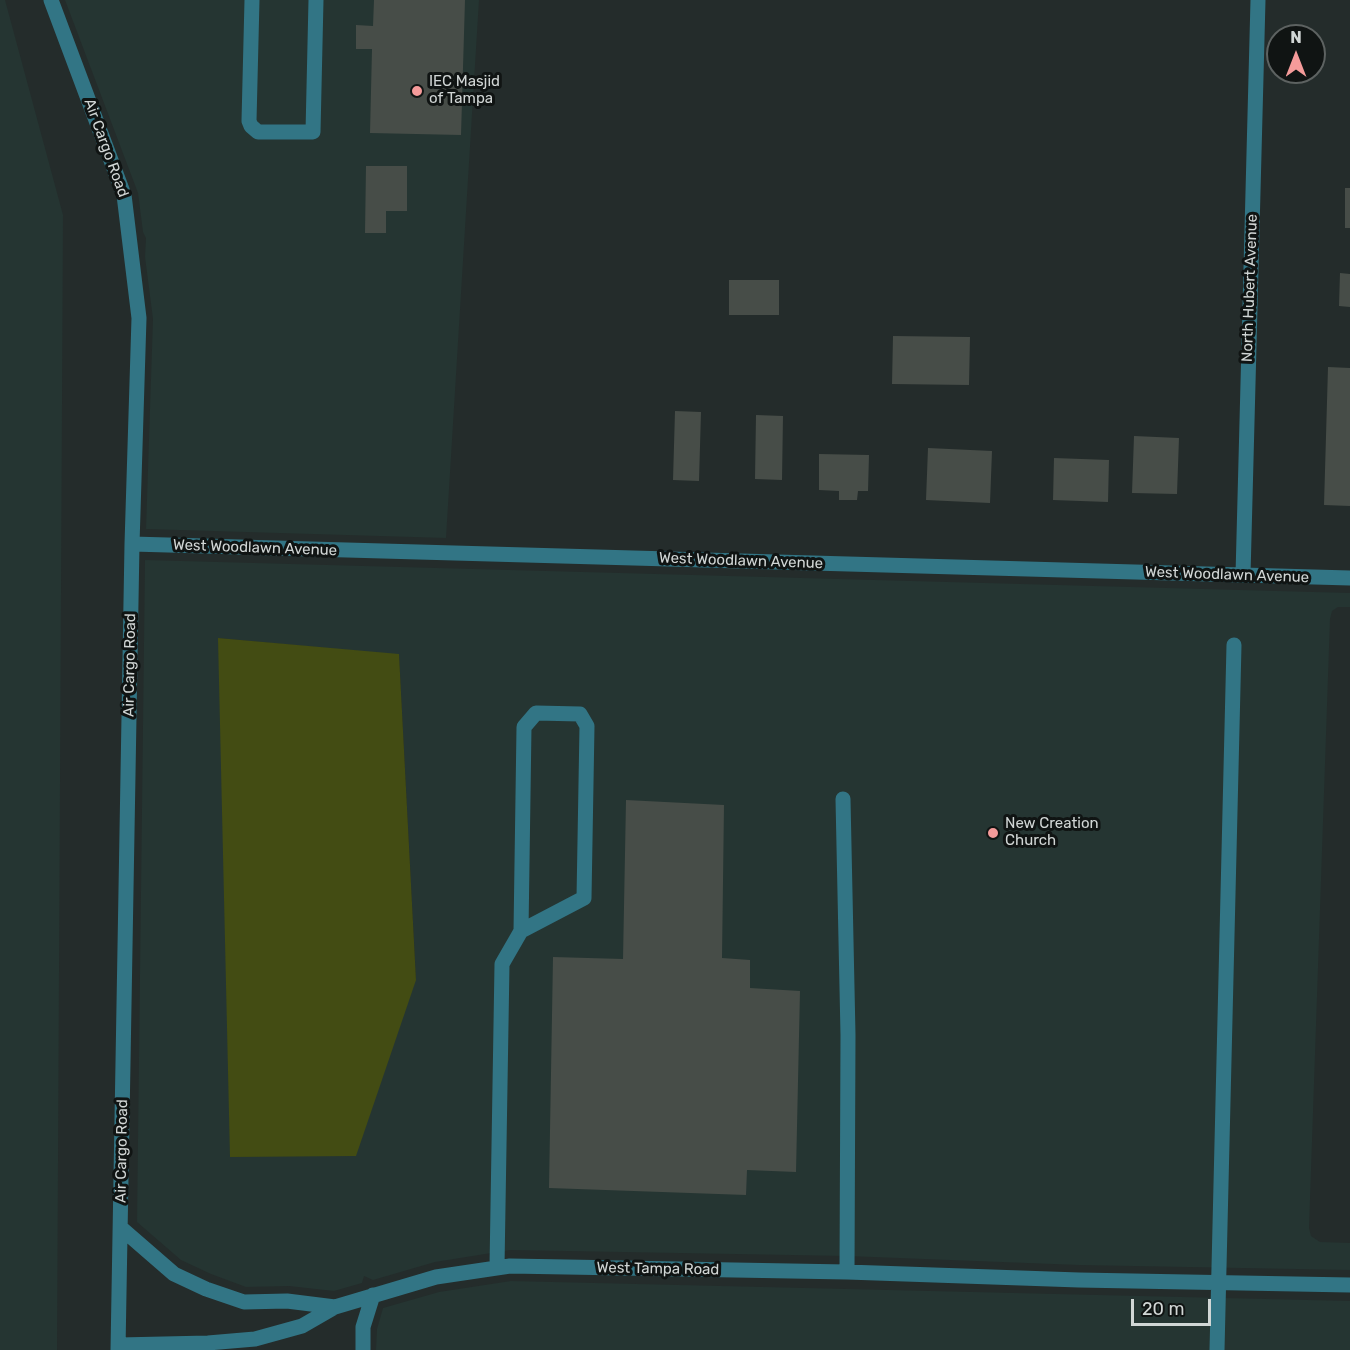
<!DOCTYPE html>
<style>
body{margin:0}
#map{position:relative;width:1350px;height:1350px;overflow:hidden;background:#242c2b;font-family:Rubik,sans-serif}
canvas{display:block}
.north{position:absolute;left:1266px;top:24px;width:60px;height:60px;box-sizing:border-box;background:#101413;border:2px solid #5d6261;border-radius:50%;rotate:0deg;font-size:16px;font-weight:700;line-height:24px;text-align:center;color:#d1d6d5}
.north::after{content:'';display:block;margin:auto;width:21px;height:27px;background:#f59b9a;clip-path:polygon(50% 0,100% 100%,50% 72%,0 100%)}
.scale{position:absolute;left:1131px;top:1299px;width:80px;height:27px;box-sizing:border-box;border:3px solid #d1d6d5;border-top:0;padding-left:8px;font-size:18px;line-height:21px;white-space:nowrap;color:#d1d6d5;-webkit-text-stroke:4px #101413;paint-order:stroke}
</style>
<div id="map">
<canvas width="1350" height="1350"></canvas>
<div class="north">N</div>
<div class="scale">20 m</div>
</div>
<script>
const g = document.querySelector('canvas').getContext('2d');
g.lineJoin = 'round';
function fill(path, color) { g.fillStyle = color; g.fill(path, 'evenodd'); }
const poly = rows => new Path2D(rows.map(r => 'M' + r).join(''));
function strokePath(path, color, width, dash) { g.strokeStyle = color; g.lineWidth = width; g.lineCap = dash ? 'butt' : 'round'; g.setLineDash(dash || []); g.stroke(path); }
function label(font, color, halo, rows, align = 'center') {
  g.font = font + ' Rubik,sans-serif'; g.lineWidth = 6; g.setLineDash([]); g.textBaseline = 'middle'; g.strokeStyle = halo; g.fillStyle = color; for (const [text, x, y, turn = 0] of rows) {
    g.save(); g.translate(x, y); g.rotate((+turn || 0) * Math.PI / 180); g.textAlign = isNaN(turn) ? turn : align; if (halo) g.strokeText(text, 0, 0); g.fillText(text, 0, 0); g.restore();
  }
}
fill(poly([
 [0,0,5,0,63,215,57,1350,0,1350],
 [65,0,479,0,446,538,146,529,153,319,145,257,146,238,143,232,138,193],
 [145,560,1350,593,1350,607,1338,607,1332,611,1330,619,1309,1228,1311,1236,1320,1242,1350,1243,1350,1270,1079,1265,847,1256,510,1250,435,1262,373,1280,364,1276,362,1283,334,1291,289,1286,246,1287,211,1274,181,1260,137,1222],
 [218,638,399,655,416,980],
 [511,1281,1350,1301,1350,1350,376,1350,377,1329,383,1308,439,1292]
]), '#253532');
fill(poly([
 [218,638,399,654,416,980,356,1156,230,1157]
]), '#434c13');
fill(poly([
 [374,0,465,0,461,135,370,133,372,49,356,49,356,25,373,26],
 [366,166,407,166,407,211,386,211,386,233,365,233],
 [1345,188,1350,188,1350,228,1345,228],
 [1340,273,1350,274,1350,307,1339,306],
 [729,280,779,280,779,315,729,315],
 [893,336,970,337,969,385,892,384],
 [1328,367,1350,368,1350,506,1324,505],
 [675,411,701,412,699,481,673,480],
 [756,415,783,416,782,480,755,479],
 [1134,436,1179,438,1177,494,1132,493],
 [928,448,992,451,990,503,926,500],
 [819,454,869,455,868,491,858,491,857,500,839,500,839,491,819,490],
 [1054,458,1109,460,1108,502,1053,500],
 [626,800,724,805,722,958,750,960,750,988,800,991,796,1172,747,1170,746,1195,549,1188,553,957,623,959]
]), '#474d48');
strokePath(poly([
 [51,0,124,195,139,318,132,544,118,1350],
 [252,0,249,121,251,126,258,132,313,132,316,0],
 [132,544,1350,578],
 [1243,575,1258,0],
 [843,799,848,1035,847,1272],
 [121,1228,174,1274,206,1289,244,1302,287,1301,335,1307],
 [497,1267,502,964,521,931,584,898,587,726,580,714,536,713,524,727,521,931],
 [119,1345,208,1343,255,1339,302,1326,335,1307,436,1277,510,1266,847,1272,1079,1280,1350,1285],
 [363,1350,363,1327,373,1295],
 [1217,1350,1234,645]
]), '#327585', 15);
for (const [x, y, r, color] of [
 [417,91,6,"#f59b9a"],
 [993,833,6,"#f59b9a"]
]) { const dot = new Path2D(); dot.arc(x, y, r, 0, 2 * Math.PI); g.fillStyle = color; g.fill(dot); strokePath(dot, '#101413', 2); }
label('15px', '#d1d6d5', '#101413', [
 ["IEC Masjid",429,82],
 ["of Tampa",429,99],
 ["New Creation",1005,824],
 ["Church",1005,841]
], 'left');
label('15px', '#d1d6d5', '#101413', [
 ["Air Cargo Road",106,148,70],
 ["North Hubert Avenue",1250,288,-88],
 ["West Woodlawn Avenue",255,548,2],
 ["West Woodlawn Avenue",741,561,2],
 ["West Woodlawn Avenue",1227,575,2],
 ["Air Cargo Road",130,665,-89],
 ["Air Cargo Road",122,1151,-89],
 ["West Tampa Road",658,1269,1]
]);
</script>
